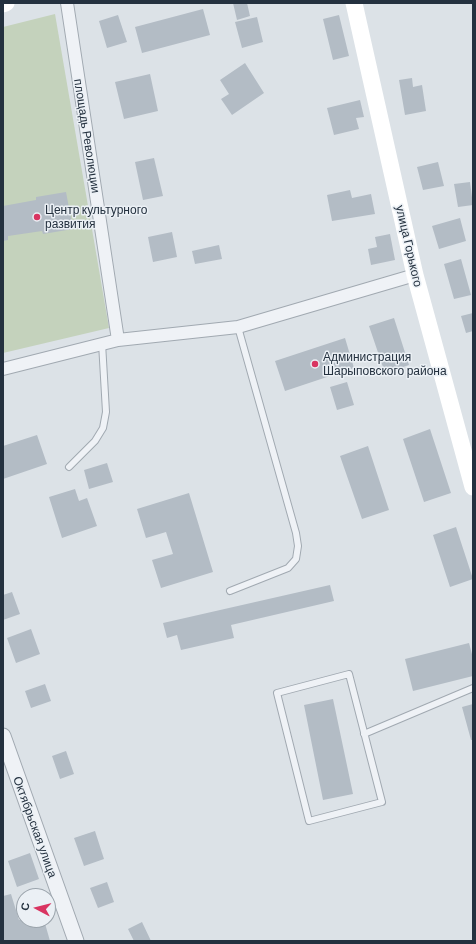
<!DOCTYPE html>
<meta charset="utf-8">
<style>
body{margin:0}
#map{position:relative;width:476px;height:944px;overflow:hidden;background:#dce2e7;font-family:Barlow,sans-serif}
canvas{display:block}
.frame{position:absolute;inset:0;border:4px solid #24313f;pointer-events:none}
.north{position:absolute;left:16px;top:888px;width:40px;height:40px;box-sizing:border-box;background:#ebf0f5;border:1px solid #9ba4ac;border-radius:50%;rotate:277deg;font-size:11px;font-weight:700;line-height:16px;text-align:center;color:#24313f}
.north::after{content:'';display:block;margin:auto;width:14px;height:18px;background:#d93461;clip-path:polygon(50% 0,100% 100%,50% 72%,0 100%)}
</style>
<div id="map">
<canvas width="476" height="944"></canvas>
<div class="frame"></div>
<div class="north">С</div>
</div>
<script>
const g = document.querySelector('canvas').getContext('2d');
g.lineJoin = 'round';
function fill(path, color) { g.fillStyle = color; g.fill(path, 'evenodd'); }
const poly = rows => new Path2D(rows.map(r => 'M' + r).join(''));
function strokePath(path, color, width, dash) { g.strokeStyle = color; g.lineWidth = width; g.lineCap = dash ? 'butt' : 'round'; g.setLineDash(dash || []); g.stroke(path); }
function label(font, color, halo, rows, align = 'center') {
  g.font = font + ' Barlow,sans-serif'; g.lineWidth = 3; g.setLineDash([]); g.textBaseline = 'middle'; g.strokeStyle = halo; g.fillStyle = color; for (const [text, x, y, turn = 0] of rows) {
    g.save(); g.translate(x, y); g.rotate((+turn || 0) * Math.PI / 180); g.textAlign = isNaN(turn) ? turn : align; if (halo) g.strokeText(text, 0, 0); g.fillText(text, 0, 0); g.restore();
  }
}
fill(poly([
 [55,14,109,328,3,353,3,27]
]), '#c4d2bc');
fill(poly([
 [233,3,247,3,250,16,237,20],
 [203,9,210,35,142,53,135,27],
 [118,15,127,42,107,48,99,21],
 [339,15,349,56,333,60,323,19],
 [257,17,263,42,242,48,235,22],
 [245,63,264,93,232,115,221,99,229,94,220,80],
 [150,74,158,111,124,119,115,82],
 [412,78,413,87,422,85,426,111,405,115,399,80],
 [360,100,364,117,356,118,359,129,334,135,327,108],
 [154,158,163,196,143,200,135,162],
 [438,162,444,186,423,190,417,167],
 [470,182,473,205,458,207,454,184],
 [350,190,352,198,371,194,375,214,332,221,327,195],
 [66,192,73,229,43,234,42,231,8,236,8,240,3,241,3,206,36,200,36,197],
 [460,218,466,241,439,249,432,226],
 [172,232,177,257,153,262,148,237],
 [390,234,395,260,371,265,368,249,377,247,375,237],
 [219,245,222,259,195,264,192,251],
 [461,259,471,295,454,299,444,264],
 [473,313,473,331,466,333,461,316],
 [394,318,409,365,385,373,369,326],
 [345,338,354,368,285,391,275,361],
 [347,382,354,405,337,410,330,387],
 [430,429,451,493,424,502,403,439],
 [37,435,47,464,3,479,3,446],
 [368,446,389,510,362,519,340,456],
 [107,463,113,482,89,489,84,470],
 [75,489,79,501,87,498,97,526,62,538,49,497],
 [189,493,213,572,161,588,152,560,173,554,166,532,146,538,137,509],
 [456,527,473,579,450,587,433,535],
 [330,585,334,601,231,625,234,638,181,650,177,635,167,638,163,623],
 [12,592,20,614,3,620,3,595],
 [31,629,40,654,16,663,7,638],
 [469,643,473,658,473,676,413,691,405,659],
 [45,684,51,701,31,708,25,691],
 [333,699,353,794,323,800,304,705],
 [473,704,473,740,471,740,462,707],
 [66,751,74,774,60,779,52,756],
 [95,831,104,859,84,866,74,838],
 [30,853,39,879,17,887,8,861],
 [107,882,114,902,98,908,90,888],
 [11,894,19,920,24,918,24,920,44,920,50,941,3,941,3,896],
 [142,922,151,941,134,941,128,929]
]), '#b3bcc5');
const service = poly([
 [69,467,95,441,103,428,106,412,102,343],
 [230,591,288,568,296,559,298,546,296,533,238,327],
 [349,674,382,802,309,821,277,693,349,674],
 [364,734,473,688]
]);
const minor = poly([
 [67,3,118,340],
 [3,369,118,340,238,327,415,275]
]);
const tertiary = poly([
 [3,736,76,941]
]);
strokePath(service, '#a1a9b1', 8);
strokePath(minor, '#a1a9b1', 14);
strokePath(tertiary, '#a1a9b1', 17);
strokePath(service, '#eff2f6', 6);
strokePath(minor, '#eff2f6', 12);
strokePath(tertiary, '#eff2f6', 15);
strokePath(poly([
 [354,3,415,275,473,487],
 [3,4,6,3]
]), '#fff', 17);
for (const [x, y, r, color] of [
 [37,217,4,"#d93461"],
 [315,364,4,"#d93461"]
]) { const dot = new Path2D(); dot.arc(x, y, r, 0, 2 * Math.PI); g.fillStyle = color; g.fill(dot); strokePath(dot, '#ebf0f5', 1.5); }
label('12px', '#24313f', '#ebf0f5', [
 ["площадь Революции",87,136,81],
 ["улица Горького",409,246,77],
 ["Октябрьская улица",35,827,70]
]);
label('12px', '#24313f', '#ebf0f5', [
 ["Центр культурного",45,210],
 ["развития",45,224],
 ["Администрация",323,357],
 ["Шарыповского района",323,371]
], 'left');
</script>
